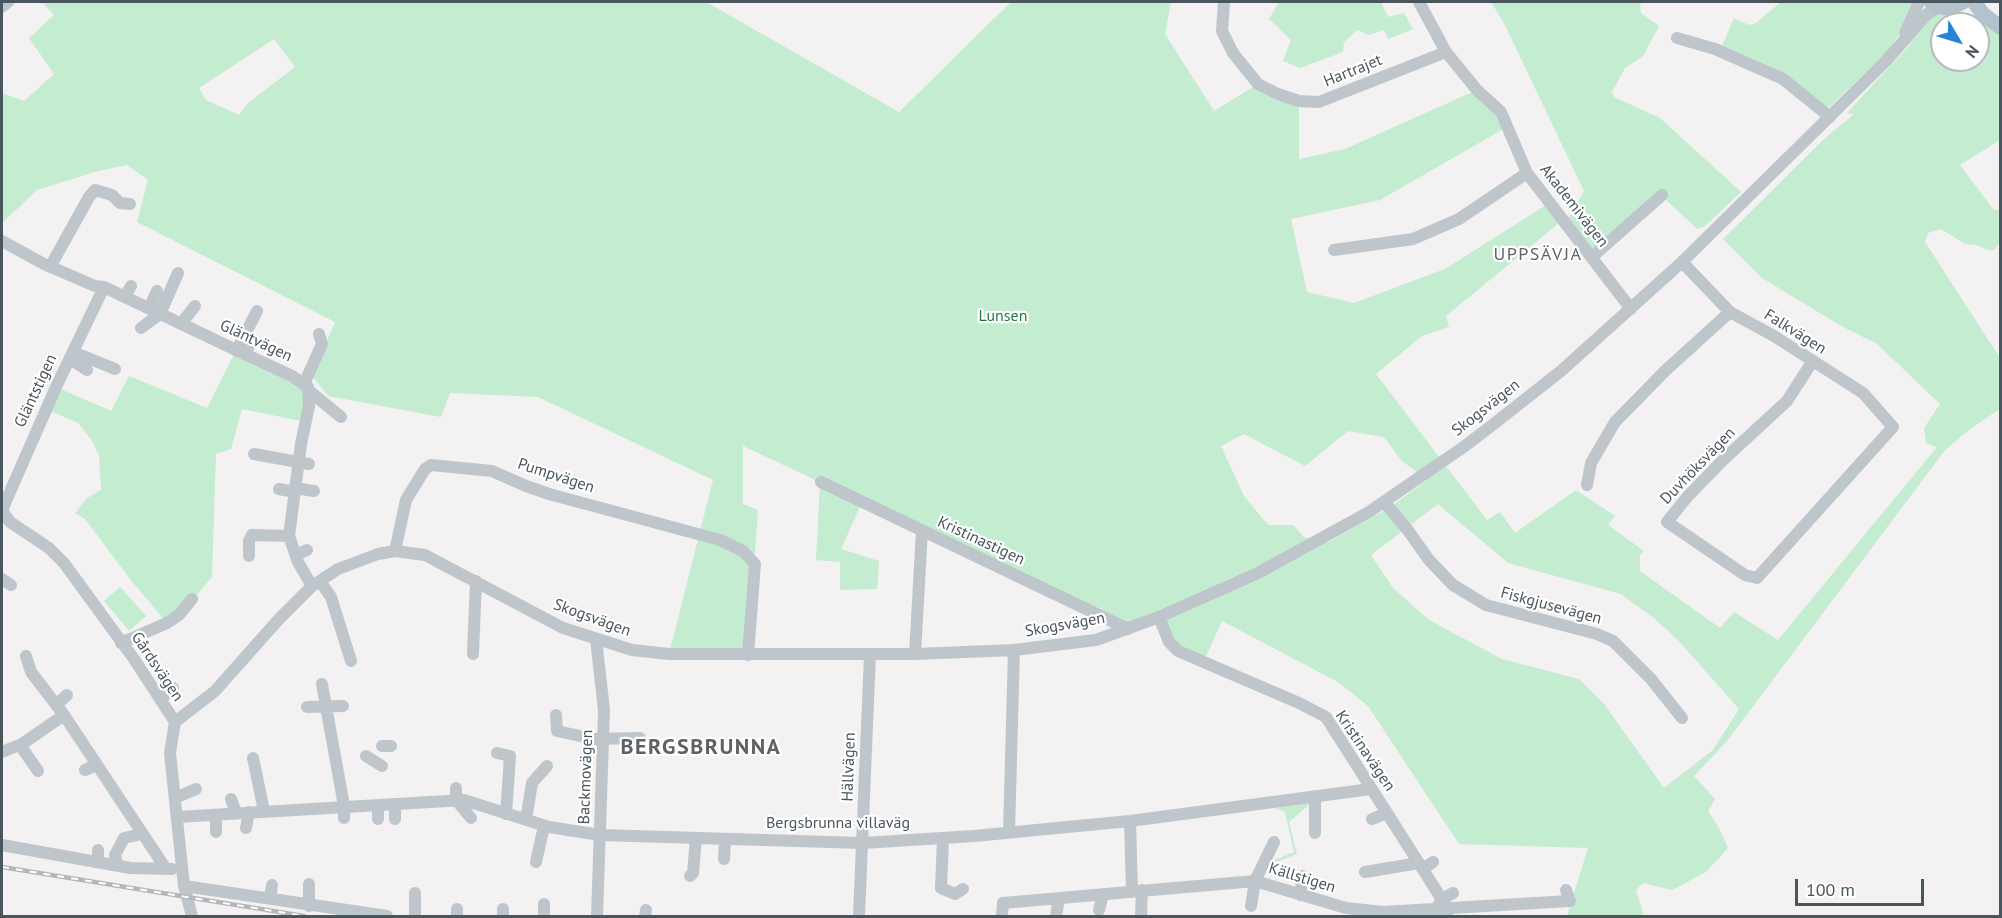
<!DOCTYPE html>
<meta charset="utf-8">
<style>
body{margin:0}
#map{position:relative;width:2002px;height:918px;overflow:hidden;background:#f3f1f1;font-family:"PT Sans",sans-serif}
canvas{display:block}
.frame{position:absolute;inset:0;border:3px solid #4a565d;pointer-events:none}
.north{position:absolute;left:1930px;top:12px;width:60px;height:60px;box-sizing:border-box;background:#fff;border:2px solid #b7bbbe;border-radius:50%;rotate:128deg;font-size:16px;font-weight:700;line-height:24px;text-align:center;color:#4a565d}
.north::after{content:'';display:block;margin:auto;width:21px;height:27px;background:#2783d7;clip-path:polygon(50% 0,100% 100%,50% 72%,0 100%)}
.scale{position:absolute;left:1795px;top:879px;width:129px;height:27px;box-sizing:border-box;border:3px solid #4a565d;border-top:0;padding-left:8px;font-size:18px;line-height:21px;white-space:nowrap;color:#4a565d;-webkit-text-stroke:4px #fff;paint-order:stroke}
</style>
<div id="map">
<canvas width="2002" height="918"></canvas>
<div class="frame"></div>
<div class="north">N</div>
<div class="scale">100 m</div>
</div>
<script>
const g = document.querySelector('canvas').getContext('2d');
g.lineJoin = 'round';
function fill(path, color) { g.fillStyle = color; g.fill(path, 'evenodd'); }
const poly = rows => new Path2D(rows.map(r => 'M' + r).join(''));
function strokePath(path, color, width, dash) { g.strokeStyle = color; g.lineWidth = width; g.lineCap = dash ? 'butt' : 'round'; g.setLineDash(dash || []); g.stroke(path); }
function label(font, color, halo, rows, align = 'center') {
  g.font = font + ' "PT Sans",sans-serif'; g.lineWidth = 4.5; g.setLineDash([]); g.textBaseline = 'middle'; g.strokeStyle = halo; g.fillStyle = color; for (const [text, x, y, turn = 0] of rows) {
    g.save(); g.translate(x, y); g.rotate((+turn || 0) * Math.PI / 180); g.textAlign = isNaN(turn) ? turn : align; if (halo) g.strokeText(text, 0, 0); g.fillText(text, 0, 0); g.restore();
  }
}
fill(poly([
 [42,2,706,2,899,112,1011,2,1171,2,1165,34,1214,111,1258,84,1299,101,1299,159,1345,149,1477,90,1507,127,1380,200,1291,219,1307,292,1354,303,1445,269,1551,202,1564,219,1446,316,1449,327,1422,336,1376,374,1487,520,1500,512,1515,533,1576,490,1615,516,1608,525,1644,551,1640,555,1640,571,1720,628,1734,612,1778,640,1937,447,1926,443,1924,428,1940,404,1877,344,1841,326,1762,278,1723,239,1824,139,1854,114,1847,113,1906,49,1934,13,1958,13,1960,11,1974,15,2000,35,2000,140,1960,165,1993,209,2000,211,2000,242,1994,250,1987,250,1977,245,1965,244,1941,229,1928,233,1925,242,2000,358,2000,409,1970,429,1945,450,1727,741,1694,776,1715,799,1708,811,1720,830,1728,848,1706,872,1672,890,1643,883,1636,890,1644,916,1567,916,1588,848,1459,844,1368,706,1338,682,1222,621,1203,663,1178,651,1159,618,1128,629,862,502,841,549,879,561,877,589,840,590,840,562,816,560,820,482,743,446,743,504,758,510,748,655,669,654,713,480,538,397,450,393,441,417,328,396,312,376,335,322,137,222,148,180,127,165,98,171,37,190,2,223,2,93,24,101,54,74,29,38,54,15],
 [1942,24,1978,24,1978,60,1942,60],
 [274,39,295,67,248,103,239,115,206,100,199,88],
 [1348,431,1384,437,1401,460,1427,480,1389,508,1328,542,1304,537,1293,525,1268,525,1244,496,1221,446,1244,434,1305,466],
 [1438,504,1508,563,1621,594,1655,619,1678,640,1739,709,1713,750,1664,788,1604,704,1579,679,1502,659,1429,620,1393,588,1371,555],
 [1279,2,1381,2,1388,17,1404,13,1413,29,1388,39,1384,30,1369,35,1357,30,1344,42,1343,52,1300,68,1283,61,1291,40,1269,19],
 [1491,2,1640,2,1641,13,1659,26,1643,56,1625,68,1612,92,1614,97,1660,118,1741,192,1704,227,1697,229,1661,195,1592,257,1566,222,1584,191,1504,23],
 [1781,2,1916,2,1907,24,1885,54,1828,108,1722,46,1734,18,1749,25,1756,23],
 [236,350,308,387,306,422,242,409,231,449,216,454,212,577,179,615,167,623,130,579,85,519,75,513,87,498,101,490,99,455,91,439,78,423,46,409,56,387,111,411,129,376,207,408],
 [120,587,146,616,129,631,104,601],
 [1311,803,1289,822,1297,854,1264,867,1265,864,1294,852,1285,812,1274,808]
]), '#c3ecd0');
strokePath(poly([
 [1224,2,1222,31,1233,53,1258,84,1278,94,1299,101,1319,102,1446,52],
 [1419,2,1446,52,1477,90,1501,112,1527,173,1631,309],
 [2,7,8,2],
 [1905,33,1919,2],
 [1677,38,1715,49,1783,79,1830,117],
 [2,241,44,264,95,286,104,287,236,350,292,376,308,387,309,406,301,444,289,536,298,562,312,586],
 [1334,250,1413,239,1459,219,1527,173],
 [1592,257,1662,195],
 [1682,262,1730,312,1774,336,1863,393,1893,427,1757,578,1745,575,1667,522,1688,496,1723,460,1787,401,1812,362],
 [50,267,89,197,95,190,112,195,120,203,130,204],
 [125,297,131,286],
 [149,308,157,291],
 [181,324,195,306],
 [141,328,160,314,178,273],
 [237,350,257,311],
 [73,352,115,369],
 [245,354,251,341],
 [70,359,87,370],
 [304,384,322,344,319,334],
 [308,390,341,417],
 [254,454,309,464],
 [821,482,1128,629],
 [1587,485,1591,463,1615,422,1666,370,1730,312],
 [295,488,314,491],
 [279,489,295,492],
 [1384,502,1407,529,1429,560,1453,585,1486,605,1597,634,1613,641,1651,679,1682,718],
 [2,510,10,522,49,548,64,563,134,659,175,722,170,753,184,886,192,916],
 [2,510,56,387,104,287],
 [395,551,406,500,425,469,431,465,492,471,526,486,549,494,720,540,743,551,755,564,748,655],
 [296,555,307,550],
 [249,556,249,541,252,535,289,536],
 [2,579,11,585],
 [320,581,331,597,351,661],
 [1159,617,1169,642,1178,651,1299,703,1326,717,1448,909,1447,914],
 [596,639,604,710,597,916],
 [121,643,167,623,179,615,192,599],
 [473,654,476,581],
 [915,654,922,531],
 [26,656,31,672,64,715,166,869],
 [322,684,344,806,344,818],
 [161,699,173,688],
 [56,705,67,695],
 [307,707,343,706],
 [556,715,557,731,594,739,640,738],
 [175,722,215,691,279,619,312,586,338,569,378,554,395,551,425,555,563,628,632,650,669,654,915,654,1014,650,1096,640,1159,617,1258,573,1369,512,1465,446,1495,423,1561,371,1682,262,1886,61,1927,14,1940,7],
 [20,745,38,771],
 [382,746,391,746],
 [2,752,22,744,64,715],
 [497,753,510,756,506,814],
 [366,756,382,766],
 [253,758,264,811],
 [85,770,96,765],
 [456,788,456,800,471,818],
 [1315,796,1315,833],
 [175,798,196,789],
 [231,799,236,813],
 [395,804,395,819],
 [177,817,464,800,549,827,600,835,863,843,974,836,1130,821,1371,789],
 [378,819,378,805],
 [1372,819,1387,813],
 [526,820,532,783,547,766],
 [1130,821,1132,891],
 [246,828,249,812],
 [216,832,216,815],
 [1009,832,1014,650],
 [943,838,941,888,955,894,963,889],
 [2,845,130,868,172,869],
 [724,859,725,839],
 [98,862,98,850],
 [536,862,544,826],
 [118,866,115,855,124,838,142,834],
 [1423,869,1433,862],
 [1365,872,1419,863],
 [690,876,693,873,696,838],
 [309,884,309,906],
 [184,886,387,916],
 [1300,895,1303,876],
 [270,899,272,885],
 [1251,906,1255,881,1274,842],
 [1438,906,1442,899,1453,893],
 [457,909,457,916],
 [1099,910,1103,894],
 [415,916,415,893],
 [503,916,503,909],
 [544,916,544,904],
 [645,916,646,910],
 [859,916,870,655],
 [1002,916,1003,903,1255,881,1346,908,1383,912,1570,901,1566,890],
 [1056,916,1059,898],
 [1141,916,1142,890]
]), '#bec6cc', 12);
strokePath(poly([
 [1931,2,1940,7,1950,8,1963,2],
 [1974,2,1983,14,2000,27]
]), '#b3c2cd', 15);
const rail = poly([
 [2,867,304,916]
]);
strokePath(rail, '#b3b7ba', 4.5);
strokePath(rail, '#fff', 2, [7]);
label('16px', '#4a565d', '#fff', [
 ["Hartrajet",1353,71,-22],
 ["Akademivägen",1574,206,52],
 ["Falkvägen",1795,332,32],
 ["Gläntvägen",256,341,25],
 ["Gläntstigen",36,391,-65],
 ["Skogsvägen",1486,408,-38],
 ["Duvhöksvägen",1698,466,-46],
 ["Pumpvägen",556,476,18],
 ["Kristinastigen",981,541,25],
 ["Fiskgjusevägen",1551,606,15],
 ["Skogsvägen",592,618,20],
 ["Skogsvägen",1065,625,-10],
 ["Gårdsvägen",157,667,56],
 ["Kristinavägen",1365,751,56],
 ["Hällvägen",849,767,-88],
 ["Backmovägen",586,777,-88],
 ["Bergsbrunna villaväg",838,823],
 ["Källstigen",1302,878,17]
]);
label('16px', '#1f7a44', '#fff', [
 ["Lunsen",1003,316]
]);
g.letterSpacing = '1.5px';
label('18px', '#5e6265', '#fff', [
 ["UPPSÄVJA",1538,255]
]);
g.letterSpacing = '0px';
g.letterSpacing = '1.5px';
label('bold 22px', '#5e6265', '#fff', [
 ["BERGSBRUNNA",701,748]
]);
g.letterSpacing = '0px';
</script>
